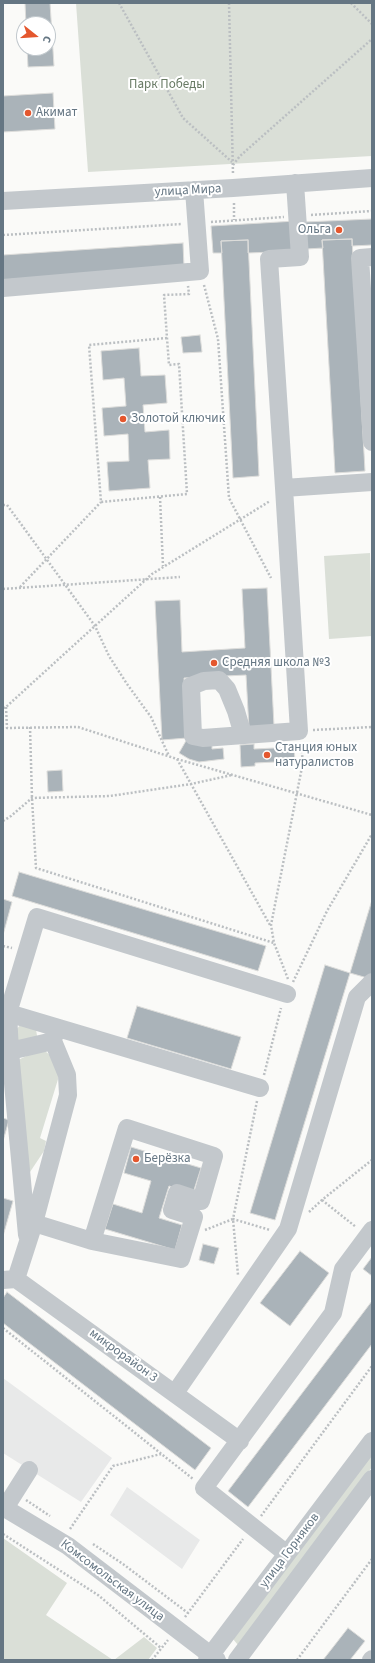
<!DOCTYPE html>
<meta charset="utf-8">
<style>
body{margin:0}
#map{position:relative;width:375px;height:1663px;overflow:hidden;background:#fafaf8;font-family:"Source Sans 3",sans-serif}
canvas{display:block}
.frame{position:absolute;inset:0;border:4px solid #657683;pointer-events:none}
.north{position:absolute;left:16px;top:16px;width:40px;height:40px;box-sizing:border-box;background:#fff;border:1px solid #c1c8cd;border-radius:50%;rotate:107deg;font-size:11px;font-weight:700;line-height:16px;text-align:center;color:#657683}
.north::after{content:'';display:block;margin:auto;width:14px;height:18px;background:#e4572e;clip-path:polygon(50% 0,100% 100%,50% 72%,0 100%)}
</style>
<div id="map">
<canvas width="375" height="1663"></canvas>
<div class="frame"></div>
<div class="north">С</div>
</div>
<script>
const g = document.querySelector('canvas').getContext('2d');
g.lineJoin = 'round';
function fill(path, color) { g.fillStyle = color; g.fill(path, 'evenodd'); }
const poly = rows => new Path2D(rows.map(r => 'M' + r).join(''));
function strokePath(path, color, width, dash) { g.strokeStyle = color; g.lineWidth = width; g.lineCap = dash ? 'butt' : 'round'; g.setLineDash(dash || []); g.stroke(path); }
function label(font, color, halo, rows, align = 'center') {
  g.font = font + ' "Source Sans 3",sans-serif'; g.lineWidth = 4; g.setLineDash([]); g.textBaseline = 'middle'; g.strokeStyle = halo; g.fillStyle = color; for (const [text, x, y, turn = 0] of rows) {
    g.save(); g.translate(x, y); g.rotate((+turn || 0) * Math.PI / 180); g.textAlign = isNaN(turn) ? turn : align; if (halo) g.strokeText(text, 0, 0); g.fillText(text, 0, 0); g.restore();
  }
}
fill(poly([
 [3,1378,112,1458,81,1502,3,1453],
 [127,1487,200,1540,182,1569,110,1515]
]), '#e8e9e9');
fill(poly([
 [76,3,372,3,372,156,88,172],
 [370,553,372,636,329,639,324,556],
 [21,1024,36,1029,37,1036,33,1042,17,1040,16,1030],
 [37,1051,45,1051,51,1056,59,1076,40,1138,46,1141,44,1151,24,1181,16,1061],
 [372,1454,372,1467,240,1644,238,1645,233,1639],
 [3,1538,67,1583,46,1615,113,1660,3,1660],
 [144,1637,157,1648,148,1660,114,1660]
]), '#dadfd7');
const building = poly([
 [25,3,50,3,54,66,28,67,27,48,48,48,48,24,26,24,25,3],
 [53,93,55,129,3,132,3,96,53,93],
 [372,219,372,245,352,246,352,239,322,240,323,248,306,249,305,222,372,219],
 [296,221,297,251,248,253,248,240,221,241,222,253,213,253,211,226,296,221],
 [352,239,365,471,335,473,322,240,352,239],
 [248,240,259,476,233,478,221,241,248,240],
 [183,243,184,267,3,280,3,255,183,243],
 [200,335,202,352,183,353,181,337,200,335],
 [139,348,141,376,165,375,167,403,143,405,145,432,169,430,170,459,148,460,150,488,109,491,107,462,129,461,128,434,104,436,102,408,126,406,124,378,103,380,101,351,139,348],
 [267,588,274,726,249,728,246,675,184,678,187,738,162,740,155,601,180,600,182,652,245,648,242,589,267,588],
 [187,739,212,743,212,749,223,748,224,759,199,762,189,759,179,753,187,739],
 [254,744,254,749,294,747,295,761,255,763,255,766,241,767,240,745,254,744],
 [62,770,63,791,48,792,47,771,62,770],
 [19,872,266,946,258,971,12,896,19,872],
 [3,899,12,902,3,935,3,899],
 [372,900,372,978,371,979,350,973,372,900],
 [325,965,350,973,275,1220,250,1213,325,965],
 [137,1006,241,1037,231,1069,127,1038,137,1006],
 [3,1118,9,1120,3,1141,3,1118],
 [131,1147,201,1168,193,1193,169,1186,159,1218,182,1225,175,1250,105,1229,113,1204,142,1213,151,1181,124,1173,131,1147],
 [3,1198,13,1201,3,1236,3,1198],
 [203,1244,219,1248,214,1264,199,1260,203,1244],
 [300,1251,329,1273,290,1326,260,1303,300,1251],
 [372,1257,372,1276,363,1269,372,1257],
 [7,1292,211,1448,195,1470,3,1323,3,1298,7,1292],
 [372,1301,372,1344,248,1507,228,1491,372,1301],
 [348,1628,365,1641,350,1660,323,1660,348,1628]
]);
fill(building, '#aab3b9');
strokePath(building, '#dcdcda', 1);
strokePath(poly([
 [119,3,183,118,232,162],
 [229,3,233,174],
 [351,3,372,24],
 [233,165,240,156,372,39],
 [234,203,234,220],
 [311,215,372,211],
 [211,222,284,217],
 [3,235,182,224],
 [204,285,218,339,229,498,271,578],
 [167,338,89,345,101,502,187,494,179,364,169,365,167,338,164,295,189,294,188,286],
 [160,497,163,566],
 [3,505,7,505,21,524,95,626,109,656,127,684,151,717,169,756],
 [20,587,101,502],
 [3,589,180,577],
 [6,707,7,728,78,727,177,759,372,815],
 [3,708,6,707,152,574,270,501],
 [30,727,32,798,36,868,274,943],
 [313,730,372,727],
 [177,759,270,925],
 [3,821,11,816,32,798,110,796,191,784,232,775],
 [3,946,12,948],
 [288,979,274,943,271,925,303,762,301,746],
 [293,982,327,911,372,834],
 [264,1075,281,1008],
 [257,1101,233,1219,270,1230],
 [322,1200,356,1227],
 [309,1212,322,1200,372,1160],
 [205,1230,233,1219,238,1275],
 [3,1328,193,1479],
 [26,1500,50,1516],
 [261,1516,372,1366],
 [70,1529,113,1466,161,1454],
 [3,1534,98,1595,161,1648],
 [93,1544,123,1564,188,1613],
 [185,1617,243,1539],
 [152,1660,168,1640],
 [297,1660,372,1559]
]), '#bbbfc2', 2.5, [2, 2]);
strokePath(poly([
 [295,183,300,257,269,259,284,488,372,482],
 [3,201,233,188,372,178],
 [372,257,360,258,372,442],
 [3,288,200,271,194,190],
 [243,735,236,711,227,689,219,680,204,681,191,686,193,736,203,738,299,731,284,488],
 [8,1013,10,1051,27,1235],
 [10,1051,53,1041],
 [260,1088,8,1013,37,917,287,994],
 [34,1223,92,1241,127,1128,214,1156,201,1201,177,1193,172,1210,194,1217,181,1259,92,1241],
 [16,1279,34,1223,68,1095,67,1075,53,1041,56,1027],
 [3,1280,16,1279,240,1441],
 [175,1393,288,1229,357,997,372,982],
 [3,1507,68,1546,217,1660],
 [5,1508,29,1470],
 [287,1554,204,1488,333,1313,343,1269,372,1230],
 [207,1660,372,1441],
 [237,1660,372,1479],
 [371,1660,372,1659]
]), '#c3c8cc', 18);
for (const [x, y, r, color] of [
 [28,113,4,"#e4572e"],
 [339,230,4,"#e4572e"],
 [123,419,4,"#e4572e"],
 [214,663,4,"#e4572e"],
 [267,755,4,"#e4572e"],
 [136,1159,4,"#e4572e"]
]) { const dot = new Path2D(); dot.arc(x, y, r, 0, 2 * Math.PI); g.fillStyle = color; g.fill(dot); strokePath(dot, '#fff', 1.5); }
label('13px', '#687a64', '#fff', [
 ["Парк Победы",167,85]
]);
label('13px', '#657683', '#fff', [
 ["Акимат",36,113],
 ["Ольга",331,230,"right"],
 ["Золотой ключик",131,419],
 ["Средняя школа №3",222,663],
 ["Станция юных",275,748],
 ["натуралистов",275,763],
 ["Берёзка",144,1159]
], 'left');
label('13px', '#657683', '#fff', [
 ["улица Мира",188,191,-3],
 ["микрорайон 3",123,1356,36],
 ["улица Горняков",290,1551,-53],
 ["Комсомольская улица",112,1581,37]
]);
</script>
